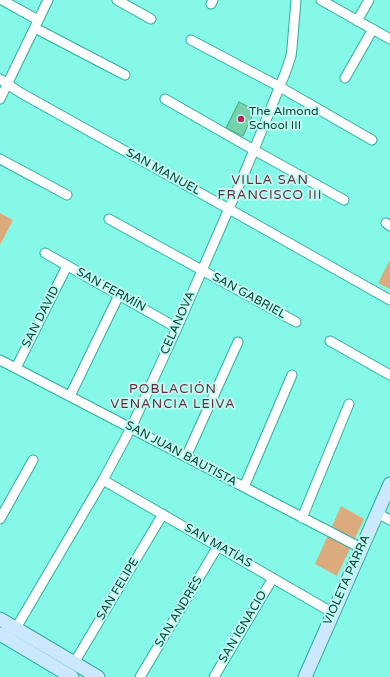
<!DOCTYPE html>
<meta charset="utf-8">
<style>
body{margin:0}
canvas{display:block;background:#85f8e8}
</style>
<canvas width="390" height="677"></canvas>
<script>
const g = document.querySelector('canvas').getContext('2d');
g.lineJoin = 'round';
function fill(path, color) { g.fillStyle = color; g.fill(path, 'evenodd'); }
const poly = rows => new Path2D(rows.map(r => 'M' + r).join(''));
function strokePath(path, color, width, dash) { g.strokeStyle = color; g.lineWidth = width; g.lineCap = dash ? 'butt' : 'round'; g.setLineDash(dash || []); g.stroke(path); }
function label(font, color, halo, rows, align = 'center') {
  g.font = font + ' "Varela Round",sans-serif'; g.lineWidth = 4; g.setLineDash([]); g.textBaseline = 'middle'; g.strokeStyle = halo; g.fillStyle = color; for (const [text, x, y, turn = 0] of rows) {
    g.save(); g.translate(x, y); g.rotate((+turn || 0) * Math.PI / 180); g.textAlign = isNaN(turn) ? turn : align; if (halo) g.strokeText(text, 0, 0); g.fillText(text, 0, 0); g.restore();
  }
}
fill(poly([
 [0,213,13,220,0,245],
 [390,260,390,289,378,283],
 [341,506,364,519,337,576,315,564]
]), '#dbaa7d');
const building = poly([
 [239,102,255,110,243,136,226,128,239,102]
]);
fill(building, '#75d3aa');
strokePath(building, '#45a57e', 1);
const street = poly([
 [2,0,38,20],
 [117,0,151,19],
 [321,0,390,39],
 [211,4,213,0],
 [357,21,369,0],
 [35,28,125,75],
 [191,40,280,87,372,140],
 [345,78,373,29],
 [0,79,21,93,236,213,390,300],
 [0,99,48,0],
 [165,99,254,150,344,200],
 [0,159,67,195],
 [109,219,296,322],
 [386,223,390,226],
 [45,253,177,328],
 [330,341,390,375],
 [0,360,361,548],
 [16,368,67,266],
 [70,396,119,295],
 [186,457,238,342],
 [103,480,333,613],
 [244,487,292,375],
 [377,513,390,520],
 [302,518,349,404],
 [0,519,33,460],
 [16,628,103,480,131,428,177,328,247,167,286,71,291,56,292,48,296,0],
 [74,663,163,514],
 [140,677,218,546],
 [214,677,273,578]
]);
const secondary = poly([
 [0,619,98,677],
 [0,634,72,677],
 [305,677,390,484]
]);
strokePath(street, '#2fad9f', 11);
strokePath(secondary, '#2fad9f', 15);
strokePath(street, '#fff', 9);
strokePath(secondary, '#cbe8fe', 13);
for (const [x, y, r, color] of [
 [241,119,4,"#b6295e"]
]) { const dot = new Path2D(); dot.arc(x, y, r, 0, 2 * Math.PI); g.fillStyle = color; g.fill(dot); strokePath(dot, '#bdfdf2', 1.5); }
label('12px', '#0b403a', '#bdfdf2', [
 ["The Almond",249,112],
 ["School III",249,126]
], 'left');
label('12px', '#0b403a', '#bdfdf2', [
 ["SAN MANUEL",163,172,29],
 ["SAN FERMÍN",111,290,29],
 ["SAN GABRIEL",249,296,29],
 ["SAN DAVID",41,317,-63],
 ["CELANOVA",178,323,-66],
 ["SAN JUAN BAUTISTA",181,454,28],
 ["SAN MATÍAS",218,546,30],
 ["VIOLETA PARRA",347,580,-66],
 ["SAN FELIPE",118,589,-59],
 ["SAN ANDRÉS",179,612,-59],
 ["SAN IGNACIO",243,627,-59]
]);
g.letterSpacing = '1px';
label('13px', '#6d283d', '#bdfdf2', [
 ["VILLA SAN",270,181],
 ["FRANCISCO III",270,196],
 ["POBLACIÓN",173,390],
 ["VENANCIA LEIVA",173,405]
]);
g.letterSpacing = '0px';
</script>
